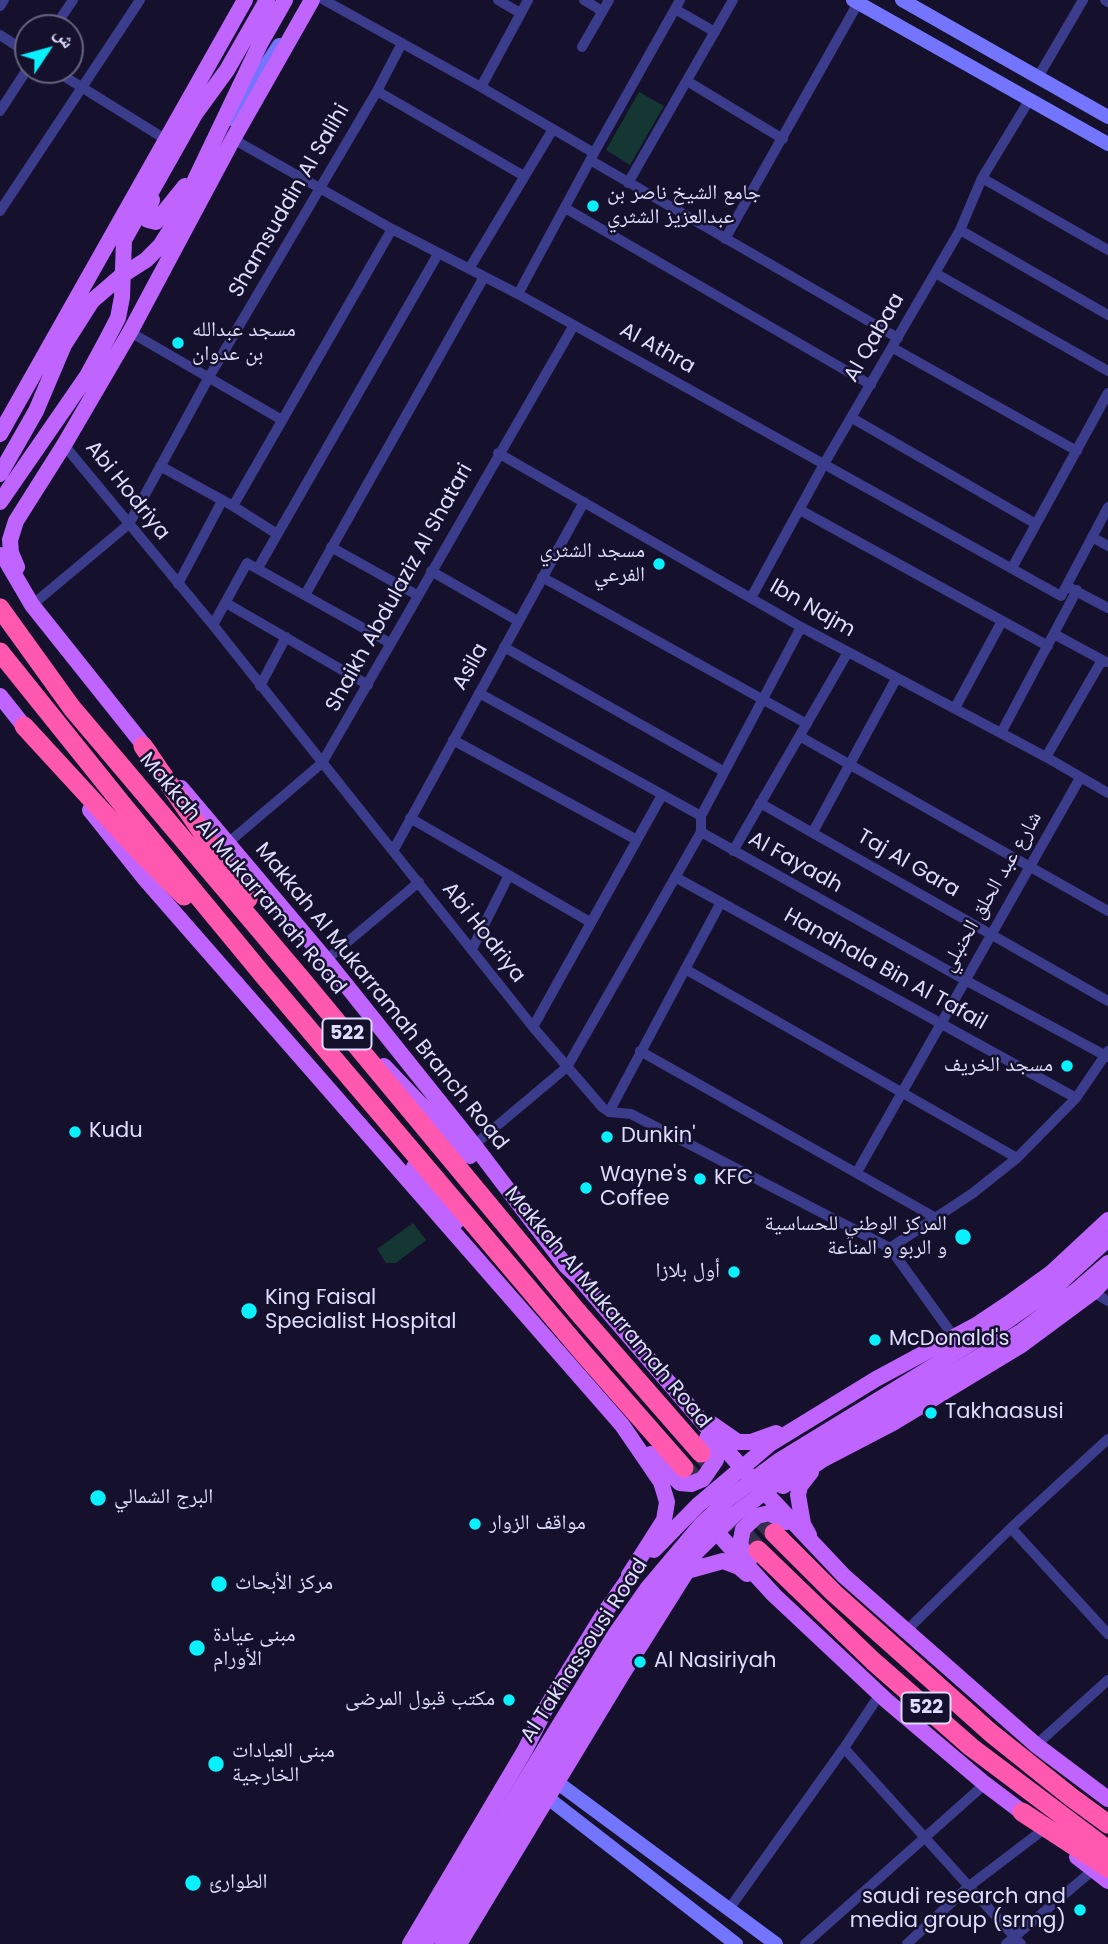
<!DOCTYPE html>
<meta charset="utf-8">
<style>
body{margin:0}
#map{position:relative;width:1108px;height:1944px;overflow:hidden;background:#15112c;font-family:Poppins,"Noto Naskh Arabic",sans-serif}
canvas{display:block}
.north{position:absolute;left:14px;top:14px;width:70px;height:70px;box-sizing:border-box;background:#15112c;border:2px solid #666380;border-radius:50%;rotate:54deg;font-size:19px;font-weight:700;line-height:28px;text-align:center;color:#dfddff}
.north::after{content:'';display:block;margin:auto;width:24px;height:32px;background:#09f0ff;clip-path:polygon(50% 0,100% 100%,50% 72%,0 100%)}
</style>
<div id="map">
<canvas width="1108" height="1944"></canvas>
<div class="north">ش</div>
</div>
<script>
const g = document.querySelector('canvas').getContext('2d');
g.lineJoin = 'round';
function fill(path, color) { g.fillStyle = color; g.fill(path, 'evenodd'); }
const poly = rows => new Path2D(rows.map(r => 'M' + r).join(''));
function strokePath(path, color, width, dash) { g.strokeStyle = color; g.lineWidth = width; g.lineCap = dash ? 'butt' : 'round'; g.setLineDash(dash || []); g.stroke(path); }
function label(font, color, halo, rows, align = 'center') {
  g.font = font + ' Poppins,"Noto Naskh Arabic",sans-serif'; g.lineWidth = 5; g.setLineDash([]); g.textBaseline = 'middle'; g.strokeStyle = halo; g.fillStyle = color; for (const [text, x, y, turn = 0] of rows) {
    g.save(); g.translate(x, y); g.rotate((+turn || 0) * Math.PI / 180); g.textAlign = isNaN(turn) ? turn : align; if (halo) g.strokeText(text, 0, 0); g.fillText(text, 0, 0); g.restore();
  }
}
fill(poly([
 [639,92,664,106,630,165,606,150],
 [413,1223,426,1240,396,1263,386,1263,377,1249]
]), '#143734');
strokePath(poly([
 [702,1454,774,1533],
 [685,1469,758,1550]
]), '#33304c', 19, [19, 10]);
strokePath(poly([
 [324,0,481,87,594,153],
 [498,0,520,13],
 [584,0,602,11],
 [1105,0,1108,2],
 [0,6,4,0],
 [675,9,715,32],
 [54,28,73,0],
 [0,35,28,53],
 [582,47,609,0],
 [54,70,165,139],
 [1038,77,1083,0],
 [687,81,783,139],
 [481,87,528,0],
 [377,91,524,176],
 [0,111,28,68],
 [233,139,392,229,518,294,1061,596,1108,507],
 [590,160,898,338],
 [982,178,1108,250],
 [628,183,733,0],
 [565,208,871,385],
 [0,211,140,0],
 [960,230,1108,315],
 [725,239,858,3],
 [469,269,553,129],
 [935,273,1108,371],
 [518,294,594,153,680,0],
 [130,332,282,420],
 [893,348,1077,451],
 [852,418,1036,524],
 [64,445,213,625,533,1027,602,1107,609,1112,631,1114,890,1248,954,1337],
 [498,453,801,627,1046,757,1108,793],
 [160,466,233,506,277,534],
 [233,506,392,229],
 [800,510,1048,646],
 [1092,537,1108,546],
 [331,547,417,595],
 [258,568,438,254],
 [1012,568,1108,393],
 [431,571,518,621],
 [542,577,807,724],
 [178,584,222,501],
 [1070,588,1108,608],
 [305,595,484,277],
 [752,596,824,464,960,230,982,178,1030,99],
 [226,603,368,685],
 [32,605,129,524,209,377,377,91,402,43],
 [213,625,247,563,390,643],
 [801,627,701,816,701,832,965,980,1108,1057],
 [1054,634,1106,662],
 [504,647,723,771],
 [260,686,286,637],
 [479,693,701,816],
 [955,708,1002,621],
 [1001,733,1077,590],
 [801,737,1108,911],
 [453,740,637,840],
 [1046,757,1102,660],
 [760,803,1108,1001],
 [410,818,590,922],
 [813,832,896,679],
 [229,842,322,763,574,325],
 [393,851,584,502],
 [733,851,848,652],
 [675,877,1076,1098],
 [472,949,509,875],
 [326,960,419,882],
 [685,969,1017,1158],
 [533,1027,662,795],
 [640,1051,936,1218],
 [609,1112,721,902],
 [474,1145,567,1067,701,832],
 [857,1172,1080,778],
 [890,1248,973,1193,1017,1158,1076,1098,1108,1051],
 [1093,1292,1108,1301],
 [1011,1528,1108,1634],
 [906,1631,1011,1528,1108,1439],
 [1036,1745,1108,1680],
 [844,1748,1021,1944],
 [729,1909,844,1748,880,1694],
 [805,1944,985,1784],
 [907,1944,968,1887,1043,1830],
 [1006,1944,1093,1870]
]), '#3c3c8c', 10);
strokePath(poly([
 [853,0,1108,144],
 [902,0,1108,117],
 [231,119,279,45],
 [558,1783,776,1944],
 [548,1798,736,1944]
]), '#7475ff', 14);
strokePath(poly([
 [152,200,148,210,148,220,156,222,185,186],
 [0,434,245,0],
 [0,474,36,411,64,345,92,301,121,276,146,260,160,246,174,224,260,44,285,0],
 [0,502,87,376,106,341,118,318,122,297,124,240,195,114,227,70,267,0],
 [0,555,4,557,32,605,150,753],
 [17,567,11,553,10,540,16,521,64,445,130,332,233,139,312,0],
 [0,696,31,735],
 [181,788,326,960,474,1145,566,1266,581,1280,741,1467,844,1576,1036,1745,1108,1799],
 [90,810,145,879,622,1425,661,1482,667,1502,664,1520,629,1575],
 [384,1066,470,1156],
 [414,1167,456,1222],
 [712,1424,738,1442,751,1442,776,1433],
 [651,1454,680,1483,691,1484,703,1479,716,1460,716,1449,707,1438],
 [783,1486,822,1460,893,1423,1020,1346,1093,1292,1108,1277],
 [720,1499,716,1517,721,1537,774,1595,887,1701,985,1784,1030,1818],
 [809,1535,803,1524,798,1495,800,1486,811,1472],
 [654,1550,698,1505,770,1444,876,1379,978,1324,1008,1304,1051,1273,1108,1220],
 [749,1561,740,1544,743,1529,757,1516,769,1513,786,1522],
 [687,1571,723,1561,739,1567,747,1574],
 [1077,1857,1108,1881],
 [410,1944,525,1750,546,1708,605,1612,636,1568],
 [459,1944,621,1676,687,1571,696,1563]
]), '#bf64ff', 16);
strokePath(poly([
 [0,608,72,708,303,981,576,1310,701,1453],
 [0,652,122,804,263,975,584,1354,684,1468],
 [24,726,139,851,184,896],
 [143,746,248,899],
 [774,1533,834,1593,991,1733,1071,1797,1108,1824],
 [758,1550,873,1661,971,1747,1108,1850],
 [1022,1812,1108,1868]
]), '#ff58ae', 19);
strokePath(poly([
 [425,1944,616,1633,647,1589,701,1525,728,1499,780,1460,1007,1321,1054,1288,1108,1239],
 [443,1944,620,1653,682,1566,734,1515,800,1465,1022,1331,1077,1290,1108,1263]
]), '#bf64ff', 16);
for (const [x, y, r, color] of [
 [593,206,7,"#09f0ff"],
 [178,343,7,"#09f0ff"],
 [659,564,7,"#09f0ff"],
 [1067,1066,7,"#09f0ff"],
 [75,1132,7,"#09f0ff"],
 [607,1137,7,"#09f0ff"],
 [700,1179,7,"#09f0ff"],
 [586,1188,7,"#09f0ff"],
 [963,1237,9,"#09f0ff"],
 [734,1272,7,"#09f0ff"],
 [249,1311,9,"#09f0ff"],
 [875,1340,7,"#09f0ff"],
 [931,1413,7,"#09f0ff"],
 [98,1498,9,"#09f0ff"],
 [475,1524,7,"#09f0ff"],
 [219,1584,9,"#09f0ff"],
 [197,1648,9,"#09f0ff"],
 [640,1662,7,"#09f0ff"],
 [509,1700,7,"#09f0ff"],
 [216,1764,9,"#09f0ff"],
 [193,1883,9,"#09f0ff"],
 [1080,1910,7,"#09f0ff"]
]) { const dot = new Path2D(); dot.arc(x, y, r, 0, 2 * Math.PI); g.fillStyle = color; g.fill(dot); strokePath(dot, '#15112c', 2.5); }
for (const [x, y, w] of [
 [347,1034,49],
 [926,1708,49]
]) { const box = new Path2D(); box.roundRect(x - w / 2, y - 15.5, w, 31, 5); g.fillStyle = '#15112c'; g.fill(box); strokePath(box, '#dfddff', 2); }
label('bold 19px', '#dfddff', null, [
 ["522",347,1034],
 ["522",926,1708]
]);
label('21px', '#dfddff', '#15112c', [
 ["جامع الشيخ ناصر بن",607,194],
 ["عبدالعزيز الشثري",607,218],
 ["مسجد عبدالله",192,331],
 ["بن عدوان",192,355],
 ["مسجد الشثري",645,552,"right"],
 ["الفرعي",645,576,"right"],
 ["مسجد الخريف",1053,1066,"right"],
 ["Kudu",89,1132],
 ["Dunkin'",621,1137],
 ["Wayne's",600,1176],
 ["Coffee",600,1200],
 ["KFC",714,1179],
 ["المركز الوطني للحساسية",947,1225,"right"],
 ["و الربو و المناعة",947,1249,"right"],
 ["أول بلازا",720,1272,"right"],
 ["King Faisal",265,1299],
 ["Specialist Hospital",265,1323],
 ["McDonald's",889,1340],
 ["Takhaasusi",945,1413],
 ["البرج الشمالي",114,1498],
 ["مواقف الزوار",489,1524],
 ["مركز الأبحاث",235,1584],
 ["مبنى عيادة",213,1636],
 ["الأورام",213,1660],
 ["Al Nasiriyah",654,1662],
 ["مكتب قبول المرضى",495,1700,"right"],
 ["مبنى العيادات",232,1752],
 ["الخارجية",232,1776],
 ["الطوارئ",209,1883],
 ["saudi research and",1066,1898,"right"],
 ["media group (srmg)",1066,1922,"right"]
], 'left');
label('21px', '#dfddff', '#15112c', [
 ["Shamsuddin Al Salihi",290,201,-60],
 ["Al Qabaa",875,338,-60],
 ["Al Athra",657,349,29],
 ["Abi Hodriya",127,491,51],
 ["Shaikh Abdulaziz Al Shatari",400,588,-61],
 ["Ibn Najm",812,609,30],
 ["Asila",471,667,-61],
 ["Al Fayadh",795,863,29],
 ["Taj Al Gara",908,864,30],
 ["Makkah Al Mukarramah Road",242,874,50],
 ["شارع عبد الحلق الحنبلي",992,892,-60],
 ["Abi Hodriya",483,933,52],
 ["Handhala Bin Al Tafail",885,970,29],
 ["Makkah Al Mukarramah Branch Road",381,997,51],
 ["Makkah Al Mukarramah Road",607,1308,50],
 ["Al Takhassousi Road",585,1651,-57]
]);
</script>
